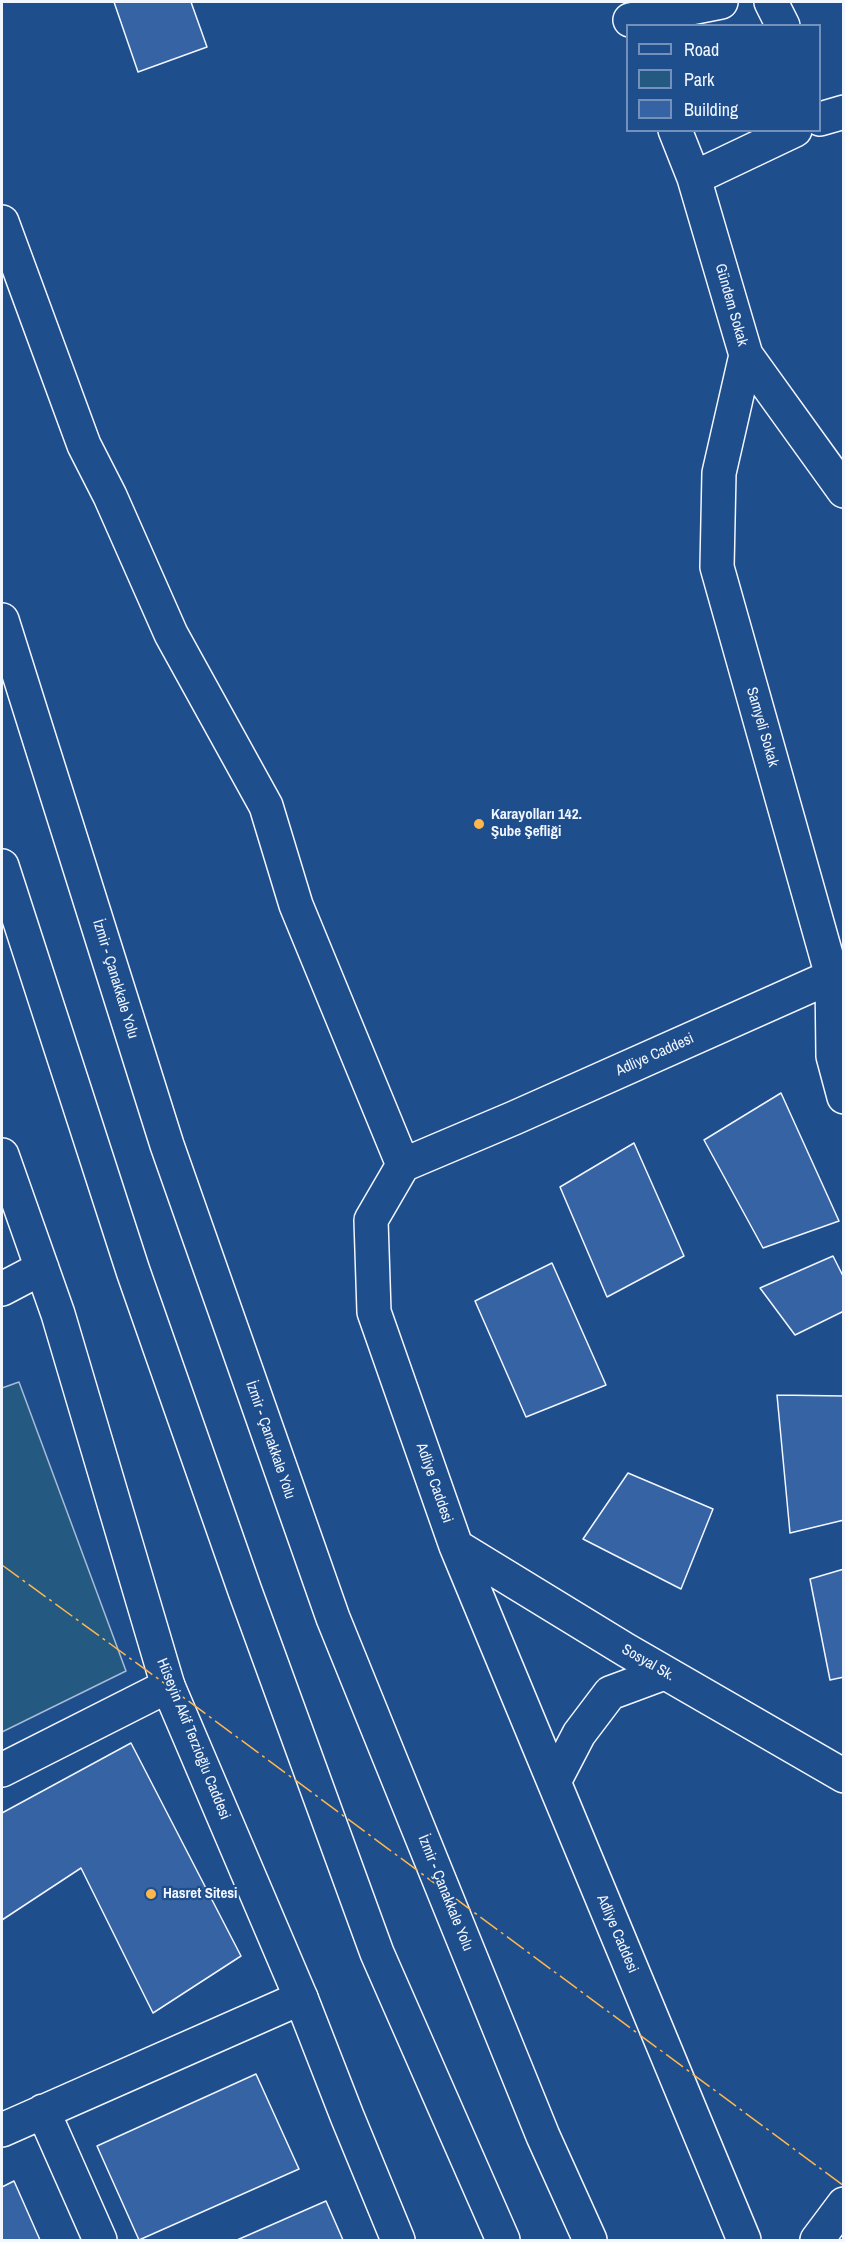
<!DOCTYPE html>
<meta charset="utf-8">
<style>
body{margin:0}
#map{position:relative;width:845px;height:2242px;overflow:hidden;background:#1f4e8c;font-family:"Archivo Narrow",sans-serif}
canvas{display:block}
.frame{position:absolute;inset:0;border:3px solid #f2f6ff;pointer-events:none}
.legend{position:absolute;left:626px;top:24px;width:195px;height:108px;box-sizing:border-box;background:#1f4e8c;border:2px solid #7391ba;margin:0;padding:8px 10px;list-style:none;font-size:18px;color:#f2f6ff}
.legend li{display:flex;align-items:center;gap:12px;height:30px}
.legend b{width:30px;border:2px solid #7391ba}
</style>
<div id="map">
<canvas width="845" height="2242"></canvas>
<div class="frame"></div>
<ul class="legend">
<li><b style="height:8px;background:#1f4e8c"></b>Road</li>
<li><b style="height:16px;background:#245a82"></b>Park</li>
<li><b style="height:16px;background:#3563a3"></b>Building</li>
</ul>
</div>
<script>
const g = document.querySelector('canvas').getContext('2d');
g.lineJoin = 'round';
function fill(path, color) { g.fillStyle = color; g.fill(path, 'evenodd'); }
const poly = rows => new Path2D(rows.map(r => 'M' + r).join(''));
function strokePath(path, color, width, dash) { g.strokeStyle = color; g.lineWidth = width; g.lineCap = dash ? 'butt' : 'round'; g.setLineDash(dash || []); g.stroke(path); }
function label(font, color, halo, rows, align = 'center') {
  g.font = font + ' "Archivo Narrow",sans-serif'; g.lineWidth = 4.5; g.setLineDash([]); g.textBaseline = 'middle'; g.strokeStyle = halo; g.fillStyle = color; for (const [text, x, y, turn = 0] of rows) {
    g.save(); g.translate(x, y); g.rotate((+turn || 0) * Math.PI / 180); g.textAlign = isNaN(turn) ? turn : align; if (halo) g.strokeText(text, 0, 0); g.fillText(text, 0, 0); g.restore();
  }
}
const green = poly([
 [19,1382,126,1671,2,1732,2,1388,19,1382]
]);
fill(green, '#245a82');
strokePath(green, '#a8bbd7', 1.5);
const building = poly([
 [114,2,191,2,207,47,138,72,114,2],
 [781,1093,839,1221,763,1248,704,1140,781,1093],
 [634,1143,684,1256,607,1297,560,1187,634,1143],
 [833,1256,844,1278,844,1311,795,1335,760,1288,833,1256],
 [552,1263,606,1385,526,1417,475,1301,552,1263],
 [777,1395,844,1396,844,1520,790,1533,777,1395],
 [628,1473,713,1509,681,1589,583,1539,628,1473],
 [844,1569,844,1677,830,1680,810,1579,844,1569],
 [131,1743,241,1956,153,2013,81,1868,2,1920,2,1813,131,1743],
 [256,2074,299,2169,139,2240,97,2146,256,2074],
 [14,2181,40,2240,2,2240,2,2187,14,2181],
 [326,2201,343,2240,237,2240,326,2201]
]);
fill(building, '#3563a3');
strokePath(building, '#f2f6ff', 1.5);
const minor = poly([
 [771,2,783,26],
 [630,20,721,2],
 [820,119,844,112],
 [675,130,694,178,746,355,844,491],
 [694,178,795,130],
 [2,222,84,445,110,496,171,634,266,806,296,905,403,1165],
 [746,355,719,473,717,567,832,976,833,1056,844,1097],
 [2,1155,58,1314,168,1686,2,1770],
 [2,1289,42,1268],
 [456,1546,626,1650,844,1776],
 [554,1782,579,1734,610,1693,664,1673],
 [43,2111,100,2240],
 [2,2130,301,1998,347,2116,398,2240],
 [744,2240,456,1546,374,1312,371,1220,403,1165,514,1118,844,971],
 [817,2240,844,2204]
]);
const tertiary = poly([
 [168,1686,301,1998]
]);
const trunk = poly([
 [2,620,167,1145,333,1618,543,2136,590,2240],
 [2,866,133,1271,245,1591,377,1953,503,2240]
]);
strokePath(minor, '#f2f6ff', 36);
strokePath(tertiary, '#f2f6ff', 36);
strokePath(trunk, '#f2f6ff', 36);
strokePath(minor, '#1f4e8c', 33);
strokePath(tertiary, '#1f4e8c', 33);
strokePath(trunk, '#1f4e8c', 33);
strokePath(poly([
 [2,1565,168,1686,844,2186]
]), '#ffb74d', 1.5, [21, 4.5, 3, 4.5]);
for (const [x, y, r, color] of [
 [479,824,6,"#ffb74d"],
 [151,1894,6,"#ffb74d"]
]) { const dot = new Path2D(); dot.arc(x, y, r, 0, 2 * Math.PI); g.fillStyle = color; g.fill(dot); strokePath(dot, '#1f4e8c', 2); }
label('15px', '#f2f6ff', '#1f4e8c', [
 ["Gündem Sokak",731,305,74],
 ["Samyeli Sokak",762,727,74],
 ["İzmir - Çanakkale Yolu",115,979,73],
 ["Adliye Caddesi",655,1055,-24],
 ["İzmir - Çanakkale Yolu",270,1440,71],
 ["Adliye Caddesi",434,1483,71],
 ["Sosyal Sk.",648,1663,30],
 ["Hüseyin Akif Terzioğlu Caddesi",193,1739,68],
 ["İzmir - Çanakkale Yolu",445,1893,68],
 ["Adliye Caddesi",617,1934,67]
]);
label('bold 15px', '#f2f6ff', '#1f4e8c', [
 ["Karayolları 142.",491,815],
 ["Şube Şefliği",491,832],
 ["Hasret Sitesi",163,1894]
], 'left');
</script>
